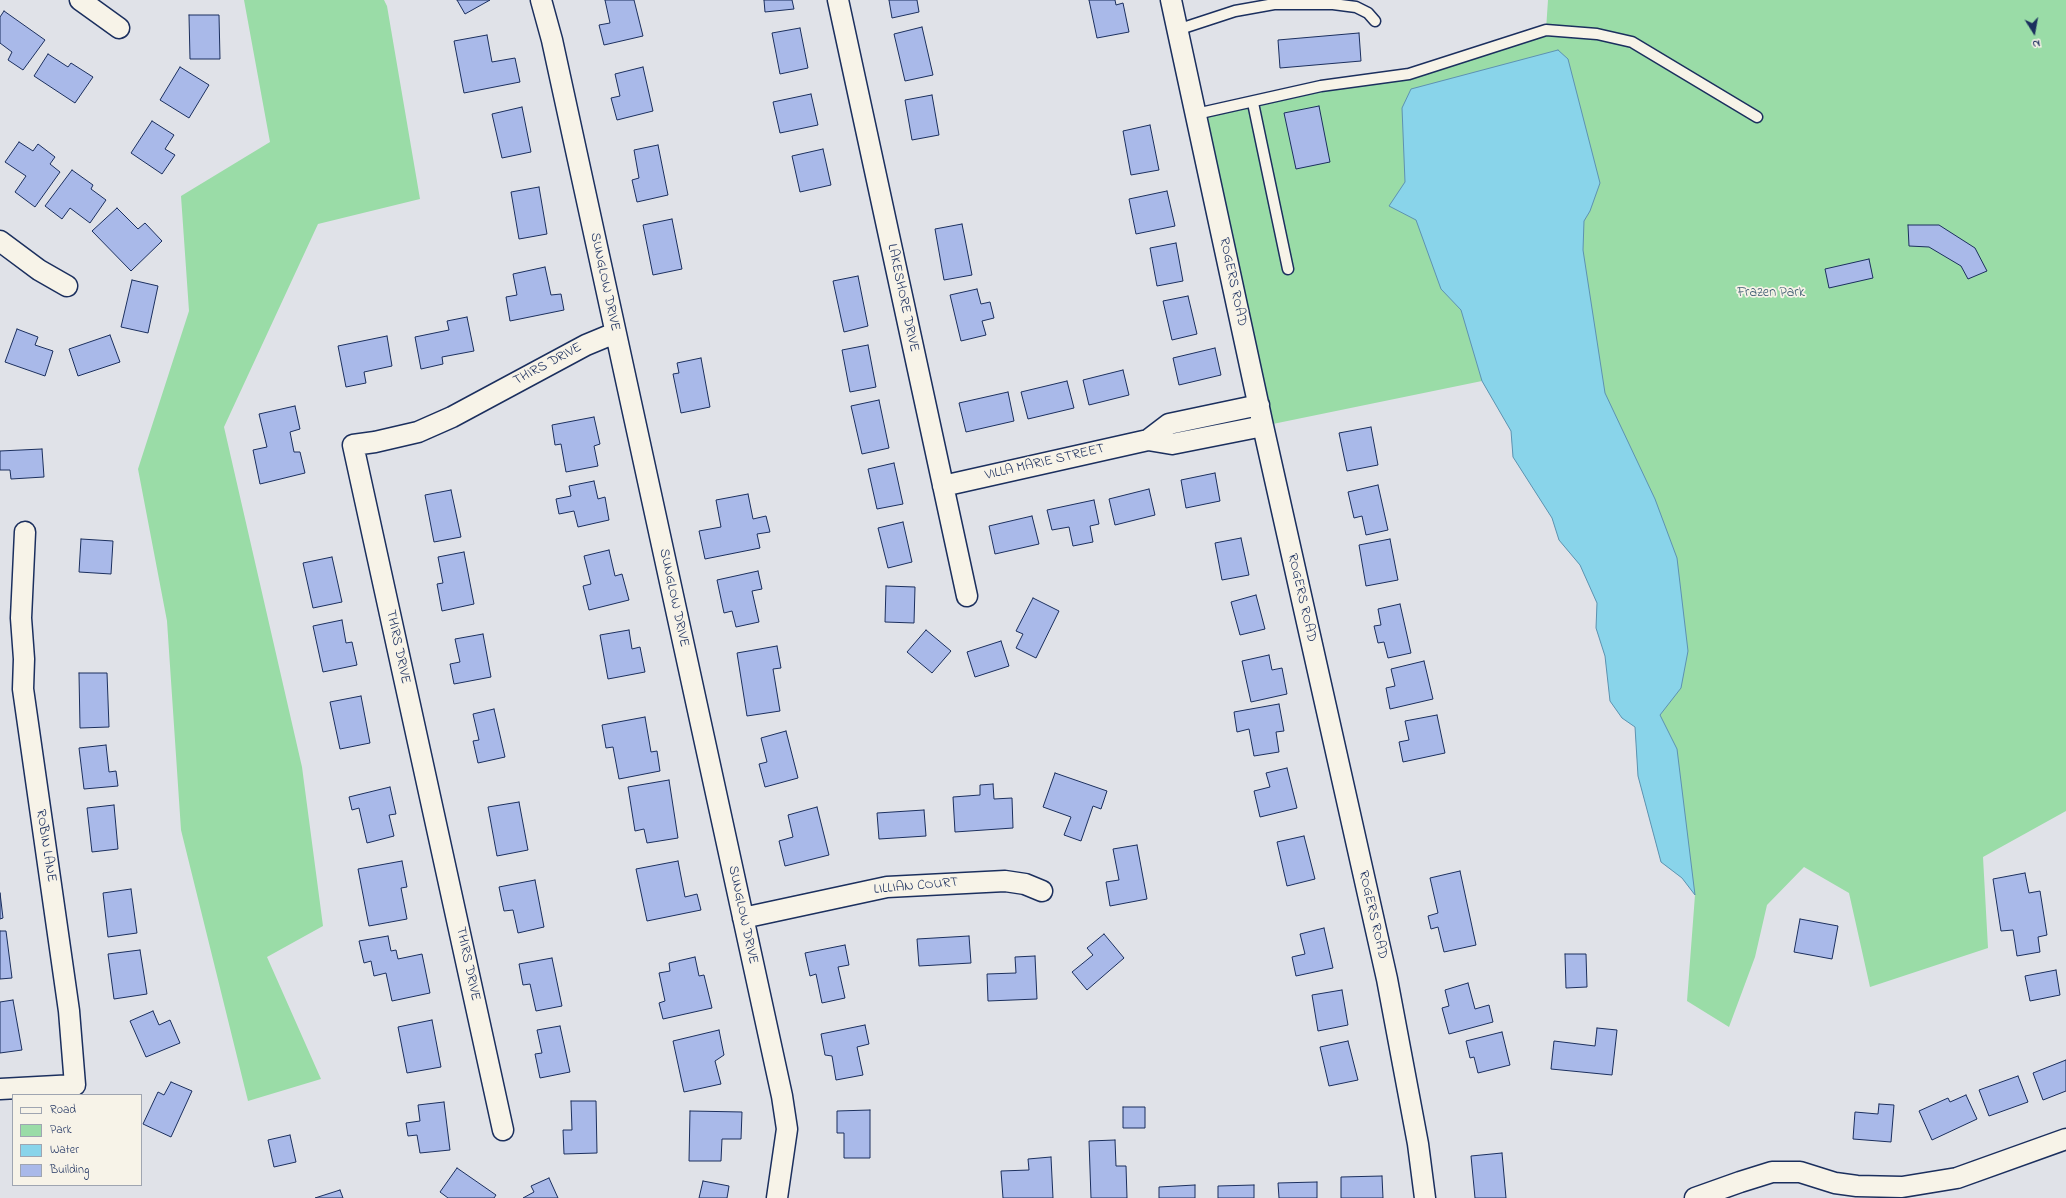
<!DOCTYPE html>
<style>
body{margin:0}
#map{position:relative;width:2066px;height:1198px;overflow:hidden;background:#e0e2e8;font-family:"Indie Flower",sans-serif}
canvas{display:block}
.legend{position:absolute;left:12px;top:1094px;width:130px;height:92px;box-sizing:border-box;background:#f7f3e8;border:1px solid #9fa5b1;margin:0;padding:5px 7px;list-style:none;font-size:12px;color:#1b2f5e}
.legend li{display:flex;align-items:center;gap:8px;height:20px}
.legend b{width:20px;border:1px solid #9fa5b1}
.north{position:absolute;left:2014px;top:12px;width:40px;height:40px;-webkit-text-stroke:3px #f7f3e8;paint-order:stroke;rotate:169deg;font-size:11px;font-weight:700;line-height:16px;text-align:center;color:#1b2f5e}
.north::after{content:'';display:block;margin:auto;width:14px;height:18px;background:#1b2f5e;clip-path:polygon(50% 0,100% 100%,50% 72%,0 100%)}
</style>
<div id="map">
<canvas width="2066" height="1198"></canvas>
<ul class="legend">
<li><b style="height:5px;background:#f7f3e8"></b>Road</li>
<li><b style="height:11px;background:#9adca7"></b>Park</li>
<li><b style="height:11px;background:#89d4ea"></b>Water</li>
<li><b style="height:11px;background:#a9b9e9"></b>Building</li>
</ul>
<div class="north">N</div>
</div>
<script>
const g = document.querySelector('canvas').getContext('2d');
g.lineJoin = 'round';
function fill(path, color) { g.fillStyle = color; g.fill(path, 'evenodd'); }
const poly = rows => new Path2D(rows.map(r => 'M' + r).join(''));
function strokePath(path, color, width, dash) { g.strokeStyle = color; g.lineWidth = width; g.lineCap = dash ? 'butt' : 'round'; g.setLineDash(dash || []); g.stroke(path); }
function label(font, color, halo, rows, align = 'center') {
  g.font = font + ' "Indie Flower",sans-serif'; g.lineWidth = 3.5; g.setLineDash([]); g.textBaseline = 'middle'; g.strokeStyle = halo; g.fillStyle = color; for (const [text, x, y, turn = 0] of rows) {
    g.save(); g.translate(x, y); g.rotate((+turn || 0) * Math.PI / 180); g.textAlign = isNaN(turn) ? turn : align; if (halo) g.strokeText(text, 0, 0); g.fillText(text, 0, 0); g.restore();
  }
}
fill(poly([
 [244,0,384,0,387,6,420,199,318,224,224,427,302,767,323,926,267,957,321,1079,248,1101,181,830,167,621,138,469,189,311,181,196,270,142],
 [1548,0,2066,0,2066,811,1983,857,1988,948,1870,987,1849,893,1804,867,1767,905,1755,957,1729,1027,1687,1001,1695,895,1682,878,1661,862,1638,776,1635,727,1622,718,1610,701,1605,656,1596,628,1597,603,1580,565,1559,540,1552,518,1513,457,1511,431,1482,381,1263,426,1196,114,1409,74,1546,30]
]), '#9adca7');
const water = poly([
 [1558,50,1568,59,1600,183,1590,211,1584,221,1583,250,1605,393,1655,499,1677,558,1688,651,1681,688,1660,715,1677,749,1695,895,1682,878,1661,862,1638,776,1635,727,1622,718,1610,701,1605,656,1596,628,1597,603,1580,565,1559,540,1552,518,1513,457,1511,431,1482,381,1461,310,1441,289,1416,220,1389,206,1405,182,1402,108,1411,89,1558,50]
]);
fill(water, '#89d4ea');
strokePath(water, '#5d92b2', 1);
const building = poly([
 [457,0,490,0,465,14,457,0],
 [605,0,634,0,643,36,604,45,599,25,610,23,605,0],
 [764,0,792,0,794,9,765,12,764,0],
 [889,0,917,0,919,12,892,18,889,0],
 [1089,0,1115,0,1116,5,1123,3,1129,32,1097,38,1089,0],
 [4,11,45,40,23,70,8,60,12,52,0,43,0,17,4,11],
 [189,15,219,15,220,59,190,59,189,15],
 [922,27,933,75,905,81,894,34,922,27],
 [800,28,808,68,780,74,772,33,800,28],
 [1359,33,1361,61,1280,68,1278,40,1359,33],
 [487,35,492,62,515,58,520,82,464,93,454,41,487,35],
 [48,54,68,67,71,63,93,77,75,103,34,76,48,54],
 [180,67,209,85,189,118,160,100,180,67],
 [643,67,653,111,617,120,611,98,620,96,615,74,643,67],
 [811,94,818,125,780,133,773,102,811,94],
 [932,95,939,135,912,140,905,100,932,95],
 [1319,106,1330,162,1296,169,1284,113,1319,106],
 [522,107,531,152,502,158,492,114,522,107],
 [152,121,174,135,165,149,175,155,162,174,131,153,152,121],
 [1150,125,1159,170,1131,175,1123,131,1150,125],
 [19,142,33,151,38,144,55,157,50,164,60,172,35,207,15,192,26,176,5,162,19,142],
 [658,145,668,195,637,202,632,180,639,178,634,150,658,145],
 [823,149,831,185,800,192,792,156,823,149],
 [72,170,93,185,91,189,106,200,90,223,70,208,62,219,45,206,72,170],
 [539,187,547,234,519,239,511,192,539,187],
 [1167,191,1175,226,1136,234,1129,199,1167,191],
 [117,208,138,229,145,223,162,241,131,271,92,231,117,208],
 [672,219,682,269,653,275,643,225,672,219],
 [962,224,972,275,944,280,935,229,962,224],
 [1908,225,1939,225,1975,248,1987,271,1968,279,1961,266,1929,247,1909,246,1908,225],
 [1176,243,1183,281,1157,286,1150,248,1176,243],
 [1869,259,1873,278,1829,288,1825,269,1869,259],
 [545,267,551,295,561,294,564,310,510,321,506,297,517,295,513,274,545,267],
 [858,276,868,326,844,332,833,281,858,276],
 [132,280,158,286,148,333,121,327,132,280],
 [977,289,981,304,990,302,994,318,982,321,986,335,961,341,950,295,977,289],
 [1188,296,1197,334,1172,340,1163,301,1188,296],
 [467,317,474,351,442,357,443,364,421,369,415,337,449,330,447,321,467,317],
 [17,329,38,337,35,345,53,351,45,376,5,362,17,329],
 [110,335,120,362,78,376,69,349,110,335],
 [387,336,392,366,364,372,366,383,346,387,338,346,387,336],
 [868,345,876,387,850,392,842,350,868,345],
 [1215,348,1221,375,1179,385,1173,358,1215,348],
 [701,358,710,407,681,413,673,374,679,373,677,363,701,358],
 [1123,370,1129,395,1089,405,1083,380,1123,370],
 [1067,381,1074,408,1028,419,1021,392,1067,381],
 [1008,392,1014,421,966,432,959,403,1008,392],
 [879,400,889,448,862,454,851,406,879,400],
 [295,406,300,429,290,432,294,452,300,452,305,473,260,484,253,450,267,447,259,414,295,406],
 [594,417,600,444,594,446,598,466,566,472,561,444,555,445,552,425,594,417],
 [1371,427,1378,465,1347,471,1339,433,1371,427],
 [42,449,44,477,11,479,10,470,0,470,0,451,42,449],
 [894,463,903,504,877,509,868,469,894,463],
 [1215,473,1220,501,1186,508,1181,480,1215,473],
 [594,481,598,499,605,497,609,520,578,527,574,511,559,514,556,499,571,496,569,486,594,481],
 [1378,485,1388,530,1366,535,1362,516,1354,518,1348,492,1378,485],
 [1149,489,1155,515,1115,525,1109,499,1149,489],
 [451,490,461,537,434,542,425,495,451,490],
 [748,494,753,519,766,516,770,532,757,534,760,548,705,559,699,531,721,527,716,500,748,494],
 [1094,500,1099,524,1090,526,1093,542,1073,546,1069,527,1052,530,1047,510,1094,500],
 [1032,516,1039,544,995,554,989,526,1032,516],
 [903,522,912,562,888,568,878,528,903,522],
 [1241,538,1249,575,1222,580,1215,543,1241,538],
 [81,539,113,541,111,574,79,572,81,539],
 [1390,539,1398,580,1366,586,1359,545,1390,539],
 [609,550,615,576,622,574,629,600,589,610,583,586,591,584,584,556,609,550],
 [464,552,474,604,442,611,437,584,443,583,438,557,464,552],
 [332,557,342,602,313,608,303,563,332,557],
 [758,571,762,589,752,591,759,622,736,627,732,611,724,613,717,580,758,571],
 [886,586,915,587,914,623,885,622,886,586],
 [1256,595,1265,629,1240,635,1231,602,1256,595],
 [1033,598,1059,611,1036,658,1016,648,1023,634,1016,631,1033,598],
 [1400,604,1411,653,1388,658,1384,642,1378,643,1374,626,1381,625,1378,609,1400,604],
 [342,620,346,643,352,642,357,665,323,672,313,626,342,620],
 [629,630,632,649,640,647,645,672,608,679,600,635,629,630],
 [926,630,951,651,932,673,907,652,926,630],
 [483,634,491,677,454,684,450,664,460,662,455,639,483,634],
 [1001,641,1009,666,975,677,967,652,1001,641],
 [777,646,781,668,773,669,780,711,747,716,737,653,777,646],
 [1269,655,1272,670,1282,668,1287,694,1251,702,1242,661,1269,655],
 [1424,661,1433,699,1390,709,1386,688,1395,686,1391,669,1424,661],
 [79,673,107,673,109,727,80,728,79,673],
 [361,696,370,743,340,749,330,702,361,696],
 [1279,704,1284,731,1276,732,1279,752,1254,756,1249,729,1237,732,1234,712,1279,704],
 [494,709,505,757,478,763,473,741,479,740,473,714,494,709],
 [1437,715,1445,753,1403,762,1399,742,1409,740,1405,721,1437,715],
 [645,717,651,752,657,751,660,771,619,779,613,747,606,748,602,725,645,717],
 [786,731,798,778,765,787,759,764,767,762,761,738,786,731],
 [106,745,109,772,116,771,118,786,84,789,79,748,106,745],
 [1287,768,1297,808,1260,817,1254,791,1270,787,1266,773,1287,768],
 [1055,773,1107,791,1101,809,1093,806,1081,841,1064,835,1071,817,1043,807,1055,773],
 [669,780,678,838,647,843,644,829,635,831,628,787,669,780],
 [993,784,994,799,1012,798,1013,828,955,832,953,797,980,795,980,785,993,784],
 [390,787,396,814,389,815,394,836,367,843,359,808,352,810,349,797,390,787],
 [519,802,528,850,497,856,488,807,519,802],
 [114,805,118,849,92,852,87,808,114,805],
 [817,807,829,855,785,866,779,841,793,837,788,815,817,807],
 [924,810,926,836,879,839,877,813,924,810],
 [1304,836,1315,879,1287,886,1277,842,1304,836],
 [1137,845,1147,899,1110,906,1106,882,1119,880,1113,849,1137,845],
 [402,861,407,887,401,888,407,919,369,926,358,869,402,861],
 [678,861,685,897,697,894,701,910,647,921,636,869,678,861],
 [1460,871,1476,945,1444,952,1438,927,1431,929,1428,916,1438,913,1430,878,1460,871],
 [2025,873,2029,893,2040,891,2047,935,2038,937,2040,952,2017,956,2013,930,2001,931,1993,879,2025,873],
 [535,880,544,927,518,933,513,910,504,911,499,887,535,880],
 [131,889,137,933,108,937,103,893,131,889],
 [0,893,3,918,0,919,0,893],
 [1800,919,1838,926,1832,959,1794,952,1800,919],
 [1324,928,1333,968,1296,976,1292,957,1305,954,1300,934,1324,928],
 [0,931,6,931,12,978,0,979,0,931],
 [1104,934,1124,958,1087,990,1072,972,1093,955,1087,948,1104,934],
 [388,936,391,951,396,950,398,959,422,954,430,993,392,1001,386,973,374,976,371,961,364,963,359,941,388,936],
 [969,936,971,963,919,966,917,939,969,936],
 [845,945,849,965,838,967,845,998,822,1003,816,974,810,976,805,953,845,945],
 [140,950,147,994,114,999,108,954,140,950],
 [1565,954,1586,954,1587,987,1566,988,1565,954],
 [1035,956,1037,999,988,1001,987,974,1016,973,1015,957,1035,956],
 [695,957,699,976,704,975,712,1008,663,1019,659,1003,665,1001,659,973,670,971,669,963,695,957],
 [552,958,562,1006,536,1011,530,984,523,985,519,964,552,958],
 [2056,970,2060,995,2030,1001,2025,976,2056,970],
 [1468,983,1475,1009,1489,1005,1493,1022,1449,1034,1442,1008,1449,1006,1445,990,1468,983],
 [1342,990,1348,1025,1318,1031,1312,995,1342,990],
 [13,1000,22,1050,0,1053,0,1002,13,1000],
 [153,1011,159,1025,170,1020,180,1043,146,1057,130,1021,153,1011],
 [432,1020,441,1067,407,1073,398,1027,432,1020],
 [865,1025,869,1044,857,1047,863,1075,836,1080,832,1056,825,1055,821,1034,865,1025],
 [560,1026,570,1072,540,1078,535,1054,542,1053,537,1030,560,1026],
 [1597,1028,1617,1030,1612,1075,1551,1069,1554,1041,1595,1046,1597,1028],
 [719,1030,724,1055,715,1061,721,1084,684,1092,673,1041,719,1030],
 [1502,1032,1510,1065,1478,1073,1474,1057,1470,1058,1466,1041,1502,1032],
 [1348,1041,1358,1080,1329,1086,1320,1047,1348,1041],
 [2066,1060,2066,1091,2043,1100,2033,1073,2066,1060],
 [2018,1076,2028,1102,1989,1116,1979,1090,2018,1076],
 [171,1082,192,1091,171,1137,143,1124,158,1092,164,1095,171,1082],
 [1966,1095,1977,1119,1932,1140,1919,1111,1948,1098,1950,1102,1966,1095],
 [571,1101,596,1101,597,1153,564,1154,563,1130,572,1130,571,1101],
 [444,1102,450,1150,420,1153,417,1135,408,1136,406,1123,420,1121,418,1105,444,1102],
 [1879,1104,1894,1105,1891,1142,1853,1139,1855,1112,1878,1114,1879,1104],
 [1123,1107,1145,1107,1145,1128,1123,1128,1123,1107],
 [870,1110,870,1158,844,1158,844,1133,837,1133,837,1111,870,1110],
 [690,1111,742,1112,741,1139,722,1139,721,1161,689,1161,690,1111],
 [290,1135,296,1162,274,1167,268,1140,290,1135],
 [1115,1140,1116,1166,1126,1166,1127,1198,1091,1198,1089,1141,1115,1140],
 [1502,1153,1506,1198,1475,1198,1471,1156,1502,1153],
 [1051,1157,1053,1198,1003,1198,1001,1171,1029,1170,1028,1159,1051,1157],
 [457,1168,496,1195,494,1198,448,1198,440,1192,457,1168],
 [1382,1176,1383,1198,1341,1198,1341,1177,1382,1176],
 [549,1178,558,1198,523,1198,534,1192,531,1186,549,1178],
 [703,1181,729,1186,727,1198,699,1198,703,1181],
 [1317,1182,1317,1198,1279,1198,1278,1183,1317,1182],
 [1195,1185,1195,1198,1159,1198,1159,1187,1195,1185],
 [1254,1185,1254,1198,1218,1198,1218,1186,1254,1185],
 [340,1190,343,1198,315,1198,340,1190]
]);
fill(building, '#a9b9e9');
strokePath(building, '#1b2f5e', 1);
const lane = poly([
 [1177,30,1235,11,1274,4,1333,4,1356,7,1368,13,1375,21],
 [1253,103,1288,269],
 [1196,114,1321,86,1409,74,1546,30,1597,34,1632,42,1757,117]
]);
const street = poly([
 [80,0,119,28],
 [541,0,552,40,782,1096,787,1129,777,1198],
 [838,0,967,596],
 [1171,0,1263,426,1387,979,1418,1144,1425,1198],
 [0,241,39,270,67,286],
 [1148,440,1169,424,1259,405],
 [943,486,1148,440,1172,444,1263,426],
 [743,918,887,887,1005,881,1025,884,1042,891],
 [0,1089,75,1085,69,1011,23,689,24,659,21,618,25,532],
 [503,1130,353,445,375,442,418,432,452,417,586,345,615,333],
 [1695,1198,1740,1182,1772,1172,1800,1172,1835,1183,1857,1186,1902,1187,1957,1178,2066,1139]
]);
strokePath(lane, '#1b2f5e', 13);
strokePath(street, '#1b2f5e', 23);
strokePath(lane, '#f7f3e8', 10);
strokePath(street, '#f7f3e8', 20);
label('14px', '#1b2f5e', '#f7f3e8', [
 ["SUNGLOW DRIVE",604,282,78],
 ["ROGERS ROAD",1232,282,78],
 ["LAKESHORE DRIVE",902,298,78],
 ["THIRS DRIVE",548,365,-28],
 ["VILLA MARIE STREET",1045,463,-13],
 ["SUNGLOW DRIVE",673,598,78],
 ["ROGERS ROAD",1301,598,77],
 ["THIRS DRIVE",397,647,78],
 ["ROBIN LANE",45,846,81],
 ["LILLIAN COURT",916,887,-5],
 ["SUNGLOW DRIVE",742,915,78],
 ["ROGERS ROAD",1372,915,77],
 ["THIRS DRIVE",467,964,78]
]);
label('14px', '#3b5a70', '#f7f3e8', [
 ["Frazen Park",1771,294]
]);
</script>
